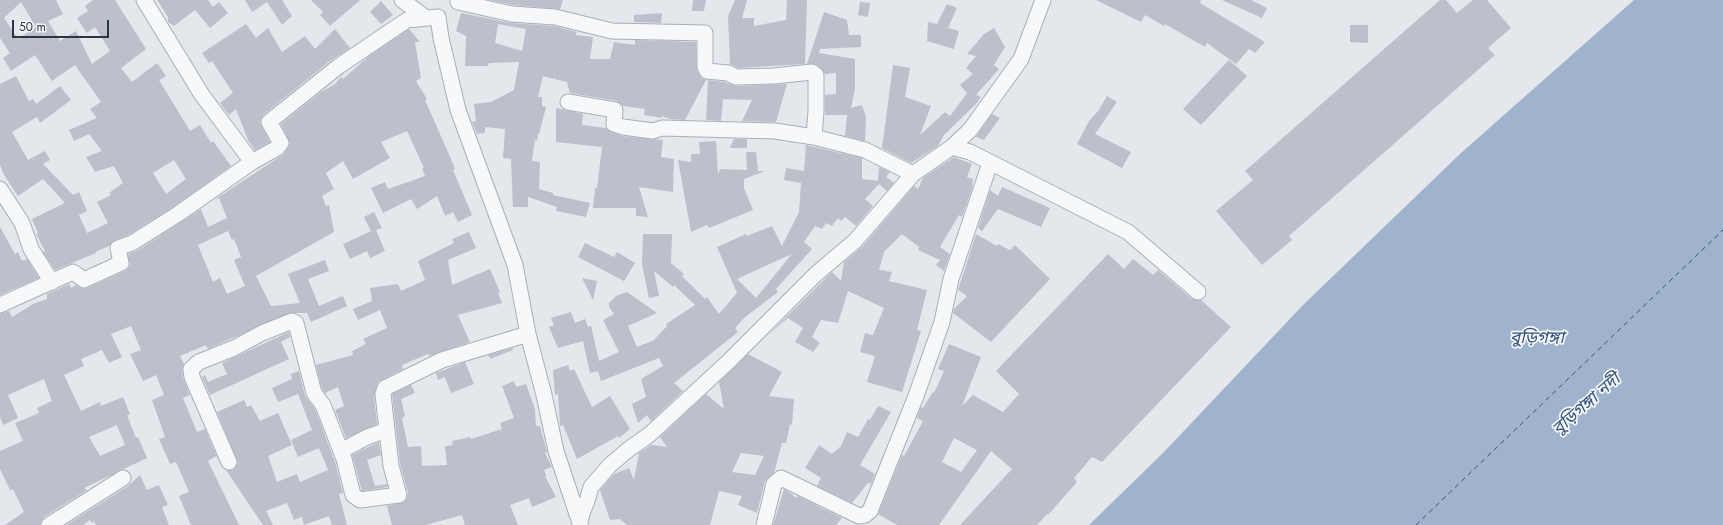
<!DOCTYPE html>
<meta charset="utf-8">
<style>
body{margin:0}
#map{position:relative;width:1723px;height:525px;overflow:hidden;background:#e4e7ec;font-family:Jost,sans-serif}
canvas{display:block}
.scale{position:absolute;left:12px;top:20px;width:97px;height:18px;box-sizing:border-box;border:2px solid #2b3445;border-top:0;padding-left:5px;font-size:12px;line-height:14px;white-space:nowrap;color:#2b3445;-webkit-text-stroke:3px #f4f6f9;paint-order:stroke}
</style>
<div id="map">
<canvas width="1723" height="525"></canvas>
<div class="scale">50 m</div>
</div>
<script>
const g = document.querySelector('canvas').getContext('2d');
g.lineJoin = 'round';
function fill(path, color) { g.fillStyle = color; g.fill(path, 'evenodd'); }
const poly = rows => new Path2D(rows.map(r => 'M' + r).join(''));
function strokePath(path, color, width, dash) { g.strokeStyle = color; g.lineWidth = width; g.lineCap = dash ? 'butt' : 'round'; g.setLineDash(dash || []); g.stroke(path); }
function label(font, color, halo, rows, align = 'center') {
  g.font = font + ' Jost,"Noto Sans Bengali",sans-serif'; g.lineWidth = 3.5; g.setLineDash([]); g.textBaseline = 'middle'; g.strokeStyle = halo; g.fillStyle = color; for (const [text, x, y, turn = 0] of rows) {
    g.save(); g.translate(x, y); g.rotate((+turn || 0) * Math.PI / 180); g.textAlign = isNaN(turn) ? turn : align; if (halo) g.strokeText(text, 0, 0); g.fillText(text, 0, 0); g.restore();
  }
}
fill(poly([
 [1634,0,1723,0,1723,525,1089,525,1164,452,1303,305,1461,153]
]), '#9fb4cc');
strokePath(poly([
 [1416,525,1723,230]
]), '#34527a', 1, [5, 4]);
fill(poly([
 [0,0,56,0,63,14,48,21,60,41,76,31,92,64,110,51,95,27,87,33,77,18,88,11,85,6,93,0,115,0,146,49,121,68,132,82,157,63,166,76,159,80,190,131,200,125,211,143,213,141,231,166,173,207,128,235,115,240,109,246,95,252,96,253,55,270,43,252,45,251,36,234,38,233,32,219,65,203,43,179,18,196,4,175,0,165,0,84,16,76,29,101,33,99,36,104,60,86,71,100,40,123,37,117,12,132,28,160,45,151,50,160,43,164,73,195,79,192,87,211,79,215,87,233,108,223,97,202,111,195,109,193,123,183,114,166,95,172,86,157,102,151,89,134,74,141,69,130,97,118,90,109,101,102,75,65,52,81,35,55,11,71,3,58,10,53,0,38],
 [21,2,36,27,18,39,4,18],
 [174,160,186,179,166,194,153,173],
 [157,0,208,0,213,7,219,2,228,13,210,28,195,10,174,26,168,22,168,17],
 [245,0,282,0,292,16,282,25,267,2,252,12],
 [311,0,360,0,330,26,320,15,323,12],
 [490,0,563,0,560,9,513,5],
 [693,0,706,0,704,11,692,11],
 [735,0,747,0,742,18,754,18,754,26,786,20,787,0,807,0,805,64,738,68,730,64,728,16],
 [1096,0,1201,0,1200,3,1265,42,1255,53,1249,49,1236,64,1207,43,1205,47,1165,24,1164,26,1145,15,1141,22],
 [1222,0,1251,0,1267,8,1262,18],
 [1440,0,1446,0,1457,13,1473,0,1487,0,1511,28,1488,48,1495,55,1289,236,1292,240,1262,265,1216,211,1253,180,1245,171],
 [381,1,393,15,381,24,370,12],
 [860,2,870,3,868,17,858,15],
 [947,4,957,8,948,28,959,31,954,49,927,41,928,22,937,24],
 [824,12,847,20,849,35,861,35,861,47,820,49,819,53,855,59,855,89,851,108,862,105,866,117,865,141,845,136,847,115,825,115,825,95,836,94,836,73,825,74,817,65,807,64],
 [461,13,511,23,554,26,577,32,575,35,593,37,590,59,610,59,614,42,635,45,635,40,696,42,697,71,702,78,706,80,685,120,670,119,662,116,662,118,644,115,645,109,623,106,617,101,570,93,567,82,555,79,555,76,554,79,543,76,538,97,542,97,542,106,546,107,539,134,538,134,537,141,535,140,532,161,540,162,539,189,553,193,553,195,590,203,586,217,556,211,557,207,528,197,528,207,513,207,511,159,503,158,505,129,485,127,485,133,477,134,472,122,476,121,474,104,491,102,514,90,519,62,489,63,488,66,465,66,466,36,456,31],
 [498,24,526,29,522,51,495,43],
 [662,13,661,23,634,22,634,15],
 [246,24,256,38,268,28,282,52,305,36,315,49,335,29,350,48,330,61,263,115,260,123,270,142,255,150,248,140,236,109,229,115,220,103,233,93,212,61,209,63,202,53],
 [1350,25,1368,25,1368,43,1350,42],
 [994,28,1005,47,994,65,999,69,976,95,981,97,976,104,944,135,938,146,911,163,882,148,893,65,910,68,905,97,931,106,920,135,945,112,950,116,967,93,960,85,973,74,966,68,976,56,967,54,984,34],
 [409,29,420,42,415,42,421,78,416,81,427,99,425,100,451,159,455,169,453,170,472,215,458,222,453,212,445,216,437,196,417,209,411,199,383,213,371,188,385,182,388,189,425,176,422,169,424,168,407,131,381,142,390,158,353,179,343,161,326,173,334,189,322,196,326,206,329,205,334,232,256,276,271,306,300,303,288,274,325,260,329,271,308,279,319,306,343,296,347,306,311,322,307,313,289,313,208,349,206,345,180,356,184,364,182,370,183,378,190,395,183,398,197,432,205,429,218,459,216,456,208,461,239,525,191,525,179,496,189,492,176,462,170,464,159,439,165,437,152,400,164,395,156,375,143,381,130,354,141,350,131,326,111,334,122,357,109,363,102,350,81,359,84,366,64,375,81,411,100,402,101,406,123,397,130,414,127,415,136,438,138,437,147,458,84,488,87,490,44,517,40,525,5,525,24,512,13,489,10,490,0,469,0,451,23,441,15,423,39,413,37,408,52,401,44,379,8,395,18,418,3,425,0,417,0,314,9,311,12,317,33,304,47,299,47,294,69,284,71,288,76,285,83,289,87,288,125,271,130,265,128,254,137,251,201,209,208,227,227,218,219,198,214,200,284,154,290,143,281,124,321,92,335,84,341,77,343,79,369,56],
 [228,231,232,240,234,239,241,257,234,260,245,286,227,294,220,278,213,282,198,245],
 [117,425,125,445,100,456,89,437],
 [1229,60,1247,76,1201,125,1183,109],
 [708,80,725,82,736,86,787,84,776,122,742,121,752,100,723,99,721,121,706,120],
 [1107,96,1117,102,1095,134,1131,152,1122,168,1077,144,1089,121,1099,110],
 [556,108,583,114,582,125,606,128,611,132,622,136,663,140,661,157,674,159,673,192,639,187,648,217,636,216,636,208,593,208,595,188,597,188,602,147,556,142],
 [992,114,1000,118,984,140,976,137],
 [734,139,747,139,747,148,730,148],
 [716,141,718,174,720,169,747,170,746,152,756,152,758,171,765,171,744,179,744,188,753,210,709,228,707,225,691,232,678,160,691,162,691,154,700,154,699,142],
 [806,145,862,158,862,179,878,181,879,167,890,172,886,177,894,183,887,191,879,184,865,199,873,206,856,226,845,217,841,221,838,218,832,226,826,223,822,229,815,226,804,242,812,249,776,289,778,292,744,318,735,328,738,332,674,383,683,391,651,421,647,415,638,423,632,404,646,397,641,379,663,366,659,358,601,381,598,371,590,373,583,341,558,348,549,327,554,325,551,318,571,312,575,323,585,319,588,327,591,326,599,361,619,352,603,320,614,314,609,307,609,303,616,296,627,292,657,313,628,326,637,347,654,340,667,326,666,324,695,305,674,285,673,287,654,271,659,296,649,298,642,264,643,234,672,234,671,263,684,274,682,276,705,299,707,297,719,314,737,293,717,247,746,234,747,236,772,226,782,246,799,212,801,183,784,180,786,168,804,171],
 [792,254,756,298,737,279,774,262],
 [954,157,972,164,967,177,973,179,972,189,962,217,959,215,940,247,950,254,944,271,936,265,940,260,918,250,919,247,902,234,884,252,879,270,892,272,889,281,927,290,917,330,921,331,902,392,867,382,875,356,860,352,865,333,873,335,884,308,848,291,838,323,821,320,812,337,820,343,813,352,795,342,803,328,788,318,768,335,832,272,841,281,844,262,862,247,914,186,918,189,923,178],
 [1002,187,1050,208,1041,227,998,209,982,231,978,228,990,190,998,196],
 [374,212,382,228,376,230,385,251,370,258,367,251,350,259,343,244,371,231,364,217],
 [0,227,15,254,18,252,22,261,27,259,39,278,0,295],
 [469,232,476,248,448,260,452,285,490,269,500,292,498,293,502,303,458,315,470,342,429,356,428,354,402,365,403,369,378,382,374,395,377,424,346,438,335,410,344,406,338,387,325,393,322,389,316,365,353,355,352,351,366,344,363,339,387,328,380,310,358,320,353,309,372,301,370,288,398,284,401,291,425,280,418,261,454,243,452,239],
 [976,234,997,246,998,244,1010,250,1015,245,1050,279,991,342,953,313,954,309,967,296,958,290],
 [585,243,614,257,617,252,635,263,624,281,578,257],
 [1108,254,1124,269,1133,259,1153,275,1158,270,1192,299,1201,300,1231,327,1102,462,1092,457,1074,478,1077,482,1048,515,1047,514,1037,525,960,525,1012,469,991,451,939,525,897,525,878,514,902,455,904,456,923,421,917,418,921,407,923,408,933,392,934,393,944,371,938,369,949,344,981,357,962,406,973,395,1003,412,1019,394,996,371],
 [954,438,977,450,961,472,942,462],
 [582,278,597,281,593,300],
 [289,332,290,337,281,342,289,359,210,395,202,377,205,375,208,382,227,374,222,363],
 [513,348,513,350,490,359,488,355],
 [748,354,782,372,769,396,794,399,792,425,790,424,786,443,782,443,774,473,765,481,757,513,738,505,742,496,719,491,710,525,627,525,620,519,610,520,600,490,614,474,629,468,634,480,639,453,651,445,667,447,660,437,706,394,724,409,719,382],
 [741,453,764,456,755,475,732,472],
 [465,362,474,384,451,393,445,377,438,380,436,373],
 [568,365,570,371,574,369,592,407,610,396,630,429,619,438,618,436,577,459,563,425,560,426,558,394,555,395,553,370],
 [299,371,305,396,315,409,335,462,343,493,339,494,347,525,332,525,329,516,304,525,302,517,294,520,287,503,266,511,273,525,263,525,226,470,233,470,238,463,217,412,244,400,247,407,251,405,260,421,278,413,292,445,268,456,277,482,297,474,300,482,328,470,319,448,298,457,291,440,312,430,298,394,278,402,272,388,292,379,291,374],
 [514,381,516,387,526,384,535,409,536,426,540,426,547,452,545,453,552,467,544,470,546,475,545,476,556,497,532,507,529,498,510,505,518,525,465,525,462,515,426,525,392,525,387,506,404,502,407,498,408,493,400,464,392,394,411,385,415,393,401,399,405,416,402,418,408,447,421,446,422,466,447,465,445,446,453,445,452,441,470,437,471,439,502,429,500,423,514,418,502,386],
 [878,406,891,412,860,465,875,474,871,484,868,483,852,503,817,486,821,478,805,468,819,445,832,454,841,446,847,432,858,437,868,419,870,420],
 [379,442,381,455,367,460,375,486,387,484,388,487,362,491,352,455],
 [140,475,147,490,159,485,168,505,162,507,169,525,96,525,94,521,92,523,90,520,83,525,66,525,128,486],
 [784,489,792,494,796,498,798,496,842,518,836,525,773,525]
]), '#bbc0ca');
const minor = poly([
 [144,0,202,95,252,162],
 [402,0,426,18],
 [458,2,512,14,555,17,612,31,705,33,705,67,707,71,728,73,736,77,774,76,812,72,816,75,816,111,814,137],
 [568,102,615,110,614,124,623,127,653,131,662,128,775,131,814,137,865,150,913,174],
 [952,147,970,152,1128,232,1198,292],
 [0,189,22,223,31,249,52,282],
 [0,305,73,272,84,280,121,263,118,248,132,243,178,214,252,162,277,148,281,143,269,122,339,66,407,20,438,17,441,38,458,110,515,265,528,334,544,395,556,451,580,523],
 [341,451,367,437,387,430],
 [229,462,192,377,191,369,199,362,234,348,262,333,292,321,296,323,314,393,323,405,344,459,353,495,360,500,399,495,391,466,383,394,385,388,442,360,528,334],
 [580,524,582,513,587,501,591,487,610,465,629,449,649,435,728,362,816,274,855,241,913,174,952,147,970,130,1021,59,1043,0],
 [49,525,123,478],
 [764,525,774,484,781,478,859,516,865,515,870,511,916,396,942,322,951,279,990,163]
]);
strokePath(minor, '#a9aeb7', 17);
strokePath(minor, '#f7f8fa', 15);
label('italic 17px', '#34527a', '#f4f6f9', [
 ["বুড়িগঙ্গা",1537,339],
 ["বুড়িগঙ্গা নদী",1587,405,-41]
]);
</script>
